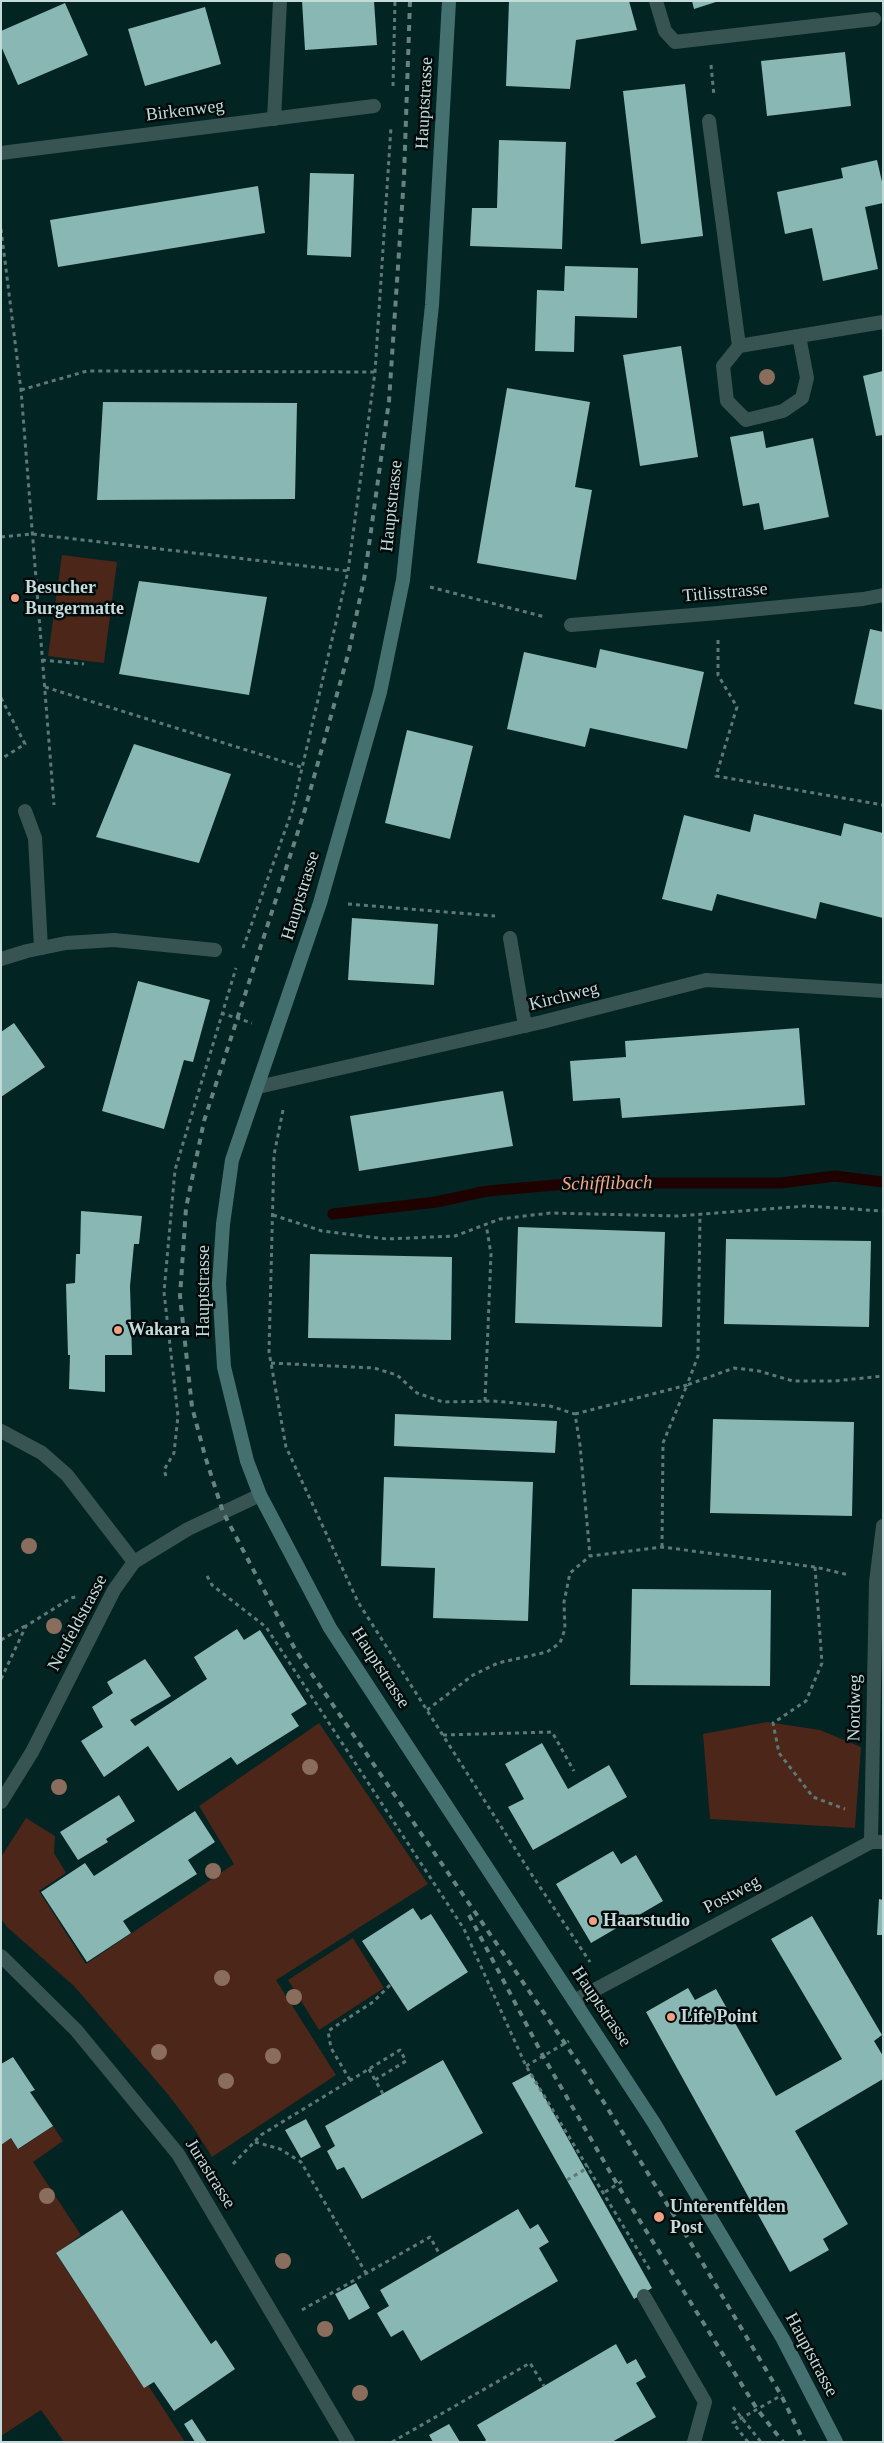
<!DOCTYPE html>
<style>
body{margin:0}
#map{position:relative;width:884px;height:2443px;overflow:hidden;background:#022423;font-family:"Times New Roman",serif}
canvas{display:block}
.frame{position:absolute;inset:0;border:2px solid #c4dbd9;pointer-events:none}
</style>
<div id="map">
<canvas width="884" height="2443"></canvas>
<div class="frame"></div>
</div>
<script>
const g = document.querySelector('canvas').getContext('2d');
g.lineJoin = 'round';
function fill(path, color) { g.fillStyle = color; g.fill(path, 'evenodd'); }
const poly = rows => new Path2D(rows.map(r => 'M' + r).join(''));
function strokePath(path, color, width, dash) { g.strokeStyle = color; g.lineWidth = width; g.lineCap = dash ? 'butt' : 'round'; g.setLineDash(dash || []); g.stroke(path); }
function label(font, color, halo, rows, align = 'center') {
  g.font = font + ' "Times New Roman",serif'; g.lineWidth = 5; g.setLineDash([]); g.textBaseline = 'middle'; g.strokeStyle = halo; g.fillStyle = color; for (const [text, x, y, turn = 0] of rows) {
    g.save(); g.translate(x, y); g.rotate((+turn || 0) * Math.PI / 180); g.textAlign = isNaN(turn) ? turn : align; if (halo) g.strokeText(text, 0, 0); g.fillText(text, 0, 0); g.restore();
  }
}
fill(poly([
 [62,555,117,562,104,663,48,656],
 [767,1722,820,1730,861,1747,855,1828,710,1819,703,1734],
 [319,1723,428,1884,276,1980,336,2075,212,2157,193,2127,166,2092,74,1986,7,1927,1,1919,1,1857,26,1818,55,1836,54,1853,66,1873,39,1891,86,1964,234,1864,199,1806],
 [353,1938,384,1988,319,2030,288,1980],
 [53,2126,63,2141,33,2162,81,2235,56,2254,144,2387,148,2385,185,2442,64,2442,41,2410,1,2436,1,2145,11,2138,19,2149]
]), '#4b2619');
strokePath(poly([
 [333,1214,436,1202,487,1191,578,1183,781,1183,835,1176,883,1182]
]), '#1f0200', 11);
fill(poly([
 [302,1,374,1,377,45,305,50],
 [509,1,629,1,637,30,576,40,570,89,506,86],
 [692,1,716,1,716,2,694,9],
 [65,3,88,55,18,85,1,46,1,31],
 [205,7,221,64,145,86,128,29],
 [845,52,851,106,767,116,761,61],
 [685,84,703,236,641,244,623,91],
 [499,140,566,142,562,249,470,246,472,208,497,208],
 [877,160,883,186,883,203,865,207,878,269,823,281,812,228,785,234,777,192,843,178,841,168],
 [310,173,354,174,351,257,307,255],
 [258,186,265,233,58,267,50,220],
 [565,266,638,268,637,318,575,316,574,352,535,351,537,290,564,291],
 [681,346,698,457,640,466,623,355],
 [883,371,883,435,876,436,863,376],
 [507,388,590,402,575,487,592,490,576,580,477,563],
 [103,402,297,403,295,499,97,500],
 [763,431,766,448,813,438,829,517,764,530,759,503,743,506,730,437],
 [139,581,267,597,249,695,119,674],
 [870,629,883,632,883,710,854,704],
 [600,649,704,672,687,749,590,728,585,747,507,729,524,652,596,668],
 [407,730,473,746,450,839,385,823],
 [134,744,231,774,199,863,96,837],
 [754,814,841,836,844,823,883,833,883,918,820,902,816,919,717,894,712,911,662,899,684,815,750,832],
 [352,918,438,924,434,985,348,980],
 [138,981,210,1000,193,1062,184,1060,164,1129,102,1111],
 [14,1023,45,1067,1,1097,1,1032],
 [799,1028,805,1105,622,1118,620,1098,573,1101,570,1061,626,1057,625,1041],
 [503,1091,513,1146,359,1171,350,1116],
 [81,1211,142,1216,139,1244,134,1244,130,1286,132,1355,105,1355,105,1392,69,1389,70,1355,68,1355,66,1284,75,1283,76,1254,80,1254],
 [518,1227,665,1232,662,1327,515,1323],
 [726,1239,871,1241,869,1327,724,1324],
 [310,1254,452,1257,451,1340,308,1338],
 [395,1414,557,1421,555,1453,394,1446],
 [713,1419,854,1422,852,1516,710,1513],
 [384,1477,533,1482,528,1621,433,1618,435,1568,381,1566],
 [632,1589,771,1590,770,1686,630,1685],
 [237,1629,244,1640,260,1630,307,1704,291,1714,299,1726,237,1765,231,1757,178,1791,148,1746,104,1777,81,1741,103,1727,92,1707,113,1693,107,1682,145,1659,171,1696,130,1720,135,1726,207,1679,194,1657],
 [542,1743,568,1789,609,1765,627,1797,533,1850,508,1807,524,1799,505,1764],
 [119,1795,135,1821,106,1839,108,1842,78,1860,60,1832],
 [195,1811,215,1842,188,1860,197,1874,123,1921,131,1933,87,1962,41,1892,85,1863,94,1876],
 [613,1851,621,1864,636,1855,663,1901,591,1943,556,1884],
 [879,1899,883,1900,883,1935,877,1935],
 [413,1908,421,1920,431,1914,468,1972,408,2011,362,1941],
 [812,1916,882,2035,874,2041,883,2056,883,2079,795,2131,848,2224,823,2239,829,2250,790,2272,646,2012,688,1988,695,2000,716,1989,776,2096,842,2059,771,1939],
 [13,2057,35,2090,30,2092,53,2126,18,2149,11,2138,1,2145,1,2064],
 [443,2060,483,2133,362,2199,344,2167,337,2170,327,2151,335,2146,325,2126],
 [531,2073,652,2288,634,2299,512,2083],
 [306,2119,321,2147,301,2158,285,2130],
 [518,2209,530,2229,538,2224,549,2242,539,2248,558,2281,421,2361,403,2330,391,2337,378,2315,377,2313,389,2306,380,2290],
 [122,2210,211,2344,216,2340,235,2369,174,2411,154,2382,144,2388,56,2253],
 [356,2283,370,2308,349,2320,335,2294],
 [616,2344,627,2364,636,2359,646,2377,636,2383,656,2417,612,2442,484,2442,486,2440,477,2425],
 [192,2419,207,2442,195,2442,184,2424],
 [449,2424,460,2442,433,2442,429,2435]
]), '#89b7b4');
strokePath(poly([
 [711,65,714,96],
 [393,86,395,1],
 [1,229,21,390,54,805],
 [21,390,87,371,375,372],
 [1,537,32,534,348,571],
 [430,587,545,617],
 [718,640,718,675,737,707,716,776,883,805],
 [42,660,84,664],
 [45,687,304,768],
 [1,698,25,744,1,759],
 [348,904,495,916],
 [243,948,292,811,348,571,375,372,391,127],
 [221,1013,252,1023],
 [283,1110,274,1155,269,1352,286,1447,358,1602,530,1872,590,1962],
 [273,1215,322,1231,387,1239,455,1236,500,1219,550,1213,678,1216,806,1206,883,1211],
 [271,1363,374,1368,397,1375,417,1393,443,1402,493,1401,550,1406,575,1414,580,1445,590,1556],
 [485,1401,491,1254,486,1224],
 [575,1414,687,1385,698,1356,700,1214],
 [166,1476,164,1470,174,1453,178,1416,164,1292,175,1170,236,968],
 [662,1547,663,1443,687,1385,734,1368,759,1371,793,1381,835,1381,883,1376],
 [815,1567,822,1663,806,1701,773,1723,779,1753,813,1797,845,1809],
 [207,1576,212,1585,266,1627,464,1929,526,2066,650,2270],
 [1,1640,25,1626],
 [1,1679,26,1626,71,1598,79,1596],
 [427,1710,473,1675,498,1663,547,1652,560,1643,565,1629,564,1602,570,1573,590,1556,662,1547,815,1567,849,1575],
 [443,1735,552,1732,574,1771],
 [526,2066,569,2041],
 [369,2069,375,2080],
 [350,2080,331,2048,328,2031,373,2002,390,1985],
 [255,2142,280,2149,301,2162,366,2273],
 [233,2164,261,2135,400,2050,406,2061,375,2080,383,2094],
 [567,2180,589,2167],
 [605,2192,624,2180],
 [302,2310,430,2237,440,2255],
 [733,2407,761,2442],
 [392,2442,530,2363,544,2386],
 [748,2442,733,2423,782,2395]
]), '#5c7978', 3, [4, 4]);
strokePath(poly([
 [656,1,665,31,675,42,874,19],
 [274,119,280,1],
 [709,121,739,346],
 [25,811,35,838,41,948],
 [510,938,525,1026],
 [644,2296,705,2402,694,2442]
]), '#385452', 14);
strokePath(poly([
 [1,153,374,106],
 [799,336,807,378,802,398,783,411,746,420,727,401,723,366,739,346,883,322],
 [571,625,718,613,863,599,883,595],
 [1,959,27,951,66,943,114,940,215,950],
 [258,1087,542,1022,706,980,883,991],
 [1,1431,42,1453,67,1475,134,1562],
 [876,1582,883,1526],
 [1,1802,32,1752,114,1590,134,1562,188,1529,260,1495],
 [871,1842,876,1582,883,1578],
 [1,1956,76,2030,178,2154,348,2442],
 [574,2001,871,1842,883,1842]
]), '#385452', 14);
strokePath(poly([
 [449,1,432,305,403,580,380,692,320,903,232,1160,223,1224,219,1284,224,1367,247,1461,260,1495,330,1628,654,2123,783,2339,836,2442]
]), '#44716f', 14);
strokePath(poly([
 [410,1,404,177,389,401,365,574,349,651,304,813,204,1121,186,1208,180,1296,192,1407,205,1456,223,1512,296,1651,590,2080,680,2225,781,2395,804,2442],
 [469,1915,543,2056,617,2184,757,2409,783,2442]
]), '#668281', 4, [6, 6]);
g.fillStyle = '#8a6d5d';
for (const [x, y] of [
 [767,377],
 [29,1546],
 [54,1626],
 [310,1767],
 [59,1787],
 [213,1871],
 [222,1978],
 [294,1997],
 [159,2052],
 [273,2056],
 [226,2081],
 [47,2196],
 [283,2261],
 [325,2329],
 [360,2393]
]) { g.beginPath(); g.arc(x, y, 8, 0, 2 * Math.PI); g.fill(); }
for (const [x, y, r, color] of [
 [15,598,5,"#f39f83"],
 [118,1330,5,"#f39f83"],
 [593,1921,5,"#f39f83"],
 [671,2017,5,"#f39f83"],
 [659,2217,6,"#f39f83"]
]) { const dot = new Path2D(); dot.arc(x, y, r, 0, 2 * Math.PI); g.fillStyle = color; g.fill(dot); strokePath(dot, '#000c0b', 2); }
label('18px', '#c4dbd9', '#000c0b', [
 ["Hauptstrasse",425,103,-87],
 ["Birkenweg",185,111,-7],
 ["Hauptstrasse",392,506,-84],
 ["Titlisstrasse",725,593,-5],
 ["Hauptstrasse",301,896,-73],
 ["Kirchweg",564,997,-14],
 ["Hauptstrasse",204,1291,-90],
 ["Neufeldstrasse",78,1623,-62],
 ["Hauptstrasse",380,1668,57],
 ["Nordweg",855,1708,-89],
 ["Postweg",732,1895,-28],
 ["Hauptstrasse",601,2007,56],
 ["Jurastrasse",210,2174,58],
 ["Hauptstrasse",811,2355,62]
]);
label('bold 18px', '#c4dbd9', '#000c0b', [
 ["Besucher",25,588],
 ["Burgermatte",25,609],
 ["Wakara",128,1330],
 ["Haarstudio",603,1921],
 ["Life Point",681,2017],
 ["Unterentfelden",670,2207],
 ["Post",670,2228]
], 'left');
label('italic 19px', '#f8a78b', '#000c0b', [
 ["Schifflibach",607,1184,-1]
]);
</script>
